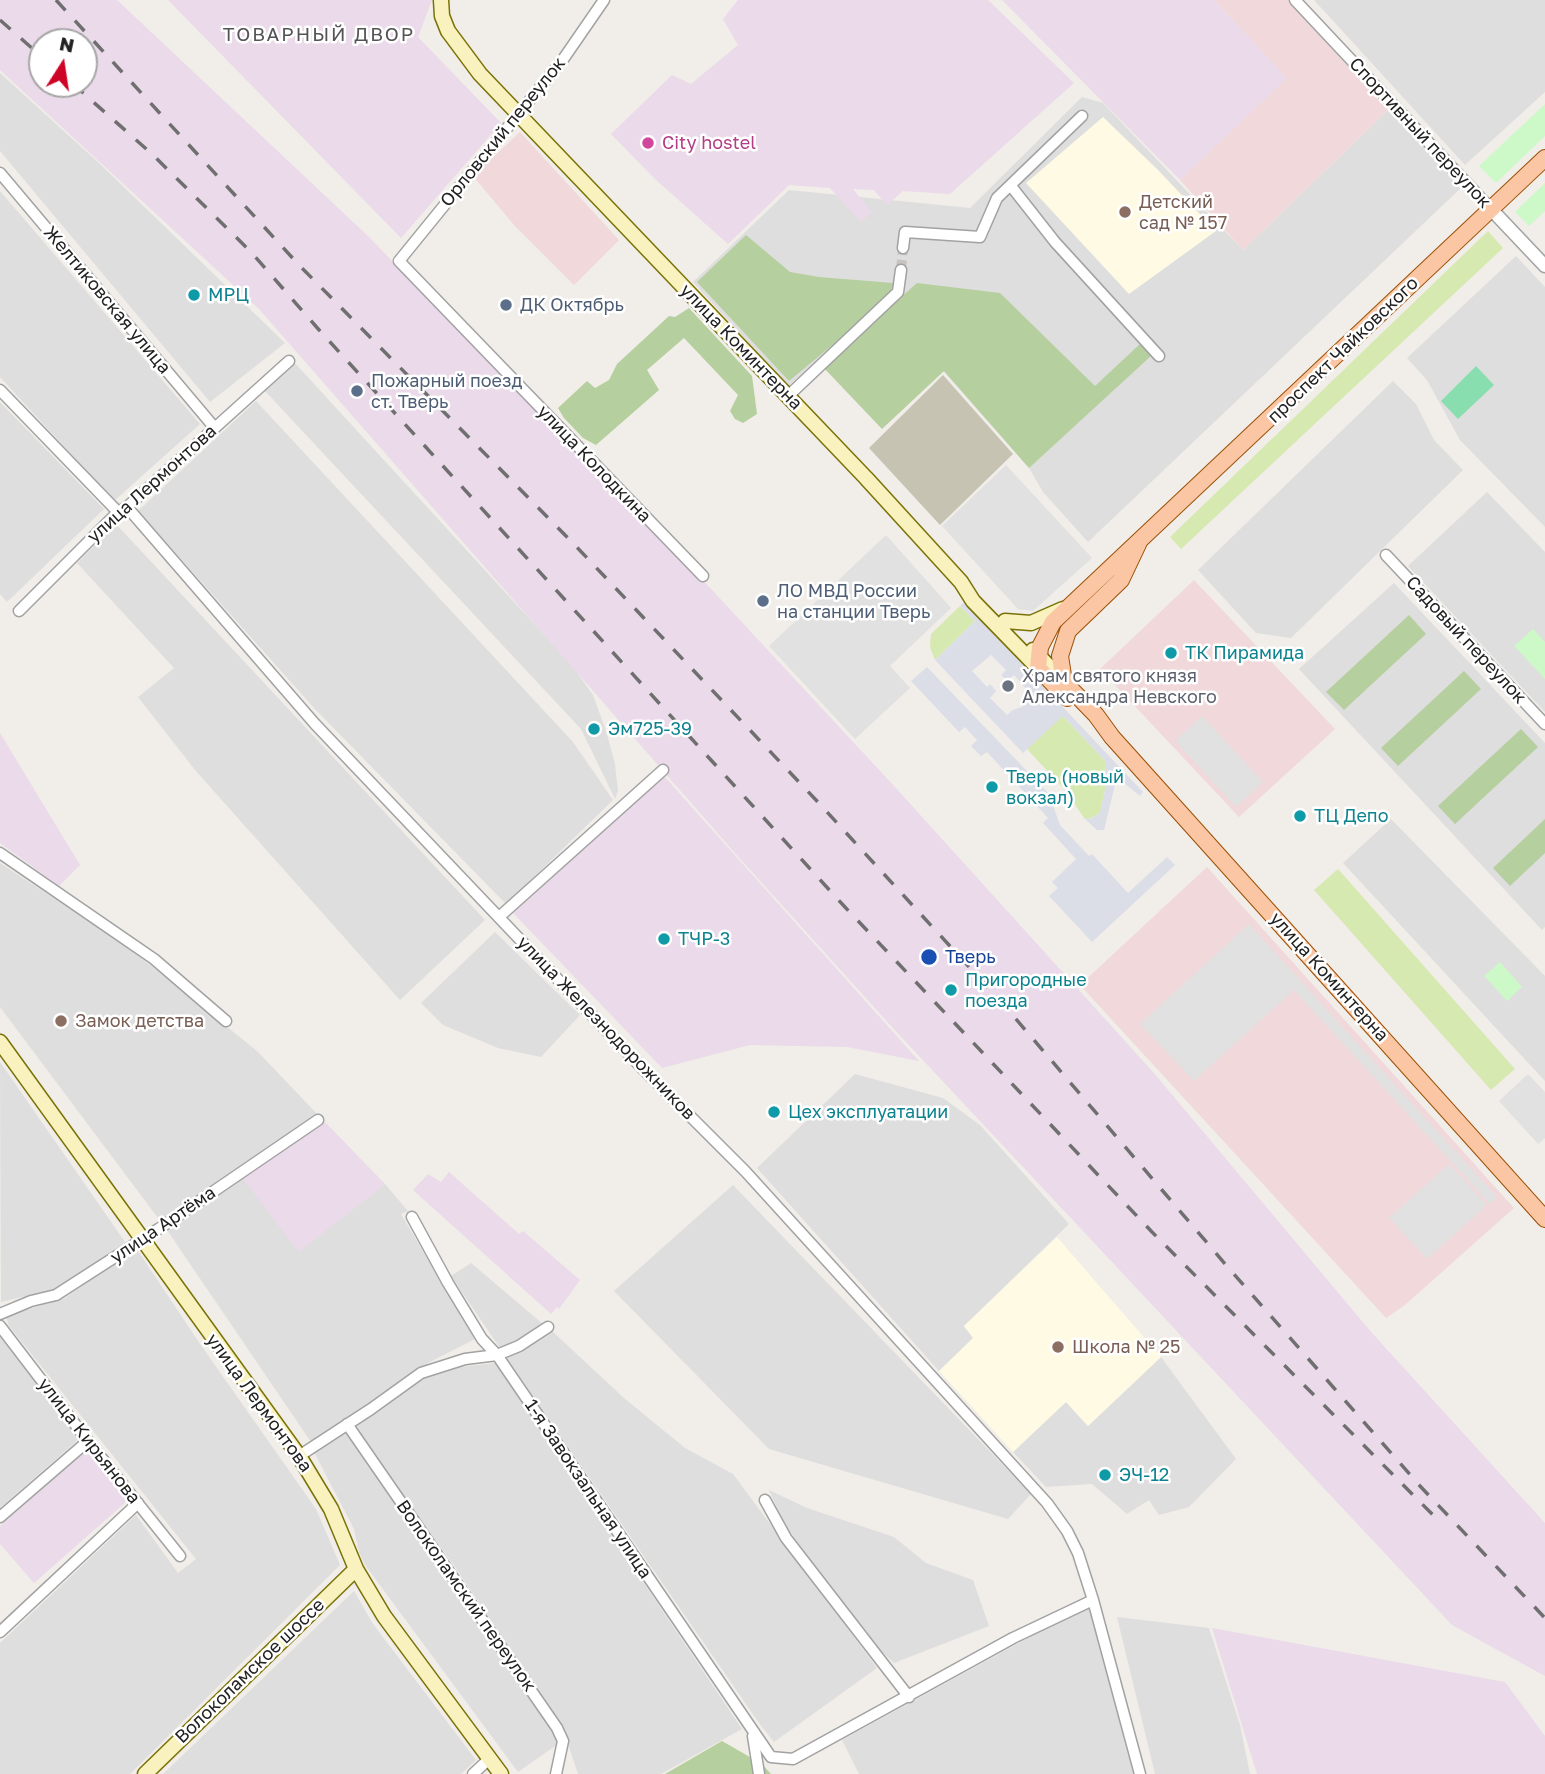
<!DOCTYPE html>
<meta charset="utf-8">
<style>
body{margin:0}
#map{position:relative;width:1545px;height:1774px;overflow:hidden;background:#f1ede8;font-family:"Golos Text",sans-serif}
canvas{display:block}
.north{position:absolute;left:28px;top:28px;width:70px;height:70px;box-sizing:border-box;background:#fff;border:2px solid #a6a6a6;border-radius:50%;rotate:12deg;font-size:19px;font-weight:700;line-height:28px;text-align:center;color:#212121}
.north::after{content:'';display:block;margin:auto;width:24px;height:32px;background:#ce0426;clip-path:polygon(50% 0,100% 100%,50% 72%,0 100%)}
</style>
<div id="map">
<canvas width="1545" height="1774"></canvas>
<div class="north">N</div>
</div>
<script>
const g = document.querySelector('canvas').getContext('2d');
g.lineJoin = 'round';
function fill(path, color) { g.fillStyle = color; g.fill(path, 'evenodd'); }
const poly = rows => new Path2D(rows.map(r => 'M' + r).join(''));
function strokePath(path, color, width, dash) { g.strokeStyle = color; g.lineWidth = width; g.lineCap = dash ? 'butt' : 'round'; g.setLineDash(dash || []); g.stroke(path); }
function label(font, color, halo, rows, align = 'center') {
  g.font = font + ' "Golos Text",sans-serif'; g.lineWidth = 5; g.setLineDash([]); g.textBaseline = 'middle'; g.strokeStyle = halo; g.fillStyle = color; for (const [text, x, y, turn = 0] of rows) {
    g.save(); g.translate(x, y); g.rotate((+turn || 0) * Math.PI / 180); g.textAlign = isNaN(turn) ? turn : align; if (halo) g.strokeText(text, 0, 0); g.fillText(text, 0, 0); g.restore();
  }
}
fill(poly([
 [1314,0,1545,0,1545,92,1465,165],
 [0,73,100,164,285,343,210,402,0,151],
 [1082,97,1103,103,1243,250,1388,110,1462,187,1088,542,1043,492,1029,468,944,372,867,316,788,386,693,282,789,190,970,208],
 [0,191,200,424,114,501,0,377],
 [1516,256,1545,287,1545,527,1460,440,1427,380,1407,358],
 [293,361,571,664,593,695,606,731,615,764,618,791,615,799,581,729,264,390],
 [1393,381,1416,404,1434,440,1463,470,1291,638,1256,633,1198,570],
 [256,401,573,742,613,800,506,904,315,709,138,511],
 [0,402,104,509,7,602,0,594],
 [1487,492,1545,552,1545,712,1408,566],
 [116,524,485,920,400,1000,195,770,138,697,174,668,77,563],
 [1394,583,1545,743,1545,927,1542,930,1299,669],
 [1391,819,1545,976,1545,1081,1343,863],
 [0,863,116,939,172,982,258,1052,319,1116,238,1170,299,1251,385,1184,408,1211,401,1214,475,1339,428,1363,377,1401,311,1442,167,1230,0,1007],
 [495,932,580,1015,541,1057,498,1048,443,1025,421,1003],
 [0,1062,125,1242,60,1288,1,1302],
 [855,1074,943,1098,980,1125,1069,1224,964,1326,974,1338,939,1371,757,1168],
 [733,1185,1031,1494,1008,1519,769,1449,614,1291],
 [136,1248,198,1341,316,1509,340,1565,130,1774,0,1774,0,1643,136,1515,178,1573,196,1559,9,1326,6,1316,65,1298],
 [471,1263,543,1324,502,1351,451,1276],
 [552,1331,624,1398,685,1448,733,1474,877,1668,774,1742,759,1723,507,1358],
 [0,1333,79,1439,0,1508],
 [1161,1357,1236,1459,1189,1507,1159,1515,1149,1500,1127,1514,1092,1484,1046,1487,1013,1452,1066,1402,1088,1426],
 [496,1363,742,1729,661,1774,578,1774,562,1726,453,1564,354,1428,424,1377,459,1367],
 [348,1430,561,1742,518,1772,365,1565,359,1552,354,1529,314,1452],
 [769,1490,807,1508,894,1537,926,1563,973,1580,989,1626,894,1663,881,1651,800,1546,784,1523],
 [354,1591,373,1624,476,1760,461,1774,163,1774],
 [1088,1605,1134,1774,859,1774,842,1740],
 [1117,1617,1209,1628,1240,1725,1250,1774,1155,1774]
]), '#dfdede');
fill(poly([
 [1214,0,1287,0,1388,110,1243,250,1180,180,1286,78],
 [520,132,619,240,574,285,514,225,473,176],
 [1194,580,1335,729,1239,817,1100,669],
 [1207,867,1514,1208,1405,1305,1386,1318,1080,985]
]), '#f1d8db');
fill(poly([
 [0,0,117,0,369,237,593,470,673,548,894,786,1153,1072,1372,1333,1545,1523,1545,1676,1452,1625,891,1026,734,852,259,309,0,70],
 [42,42,84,42,84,84,42,84],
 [168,0,432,0,418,37,501,123,401,238],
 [738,0,988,0,1074,83,950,194,903,191,887,205,874,190,853,189,872,212,861,222,830,188,789,185,728,244,655,179,611,134,672,75,691,84,738,45,723,19],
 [1002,0,1214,0,1287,78,1180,180],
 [0,733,80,865,59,886,0,843],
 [664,776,919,1061,847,1047,750,1045,662,1068,513,913],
 [325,1122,385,1184,299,1252,242,1178],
 [449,1172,519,1234,523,1231,580,1280,559,1309,557,1307,551,1314,413,1190,428,1174,441,1182],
 [86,1451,127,1501,34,1583,0,1544,0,1526],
 [1212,1628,1505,1682,1545,1736,1545,1774,1257,1774]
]), '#eadaea');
fill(poly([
 [1103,117,1157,169,1216,231,1129,294,1026,183],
 [1057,1237,1161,1357,1088,1426,1066,1402,1013,1452,939,1371,973,1338,964,1326]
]), '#fefae4');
fill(poly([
 [943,375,1013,454,940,525,869,448]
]), '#c6c3b3');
fill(poly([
 [1488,231,1503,248,1181,549,1170,537],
 [960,606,975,621,935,660,930,647,931,634],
 [1062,715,1106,762,1105,790,1100,813,1089,819,1084,818,1066,791,1027,749],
 [1338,869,1515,1069,1491,1090,1314,890]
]), '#d6e9b0');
fill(poly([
 [746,235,790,272,819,277,893,283,889,298,789,381,697,282],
 [917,283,1000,293,1095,386,1140,344,1152,355,1029,468,944,371,882,429,823,367],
 [689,308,752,376,757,414,743,423,735,419,730,411,738,395,684,338,647,370,659,390,596,445,583,438,564,418,558,408,587,381,595,388,609,380,617,364,669,316,675,317],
 [1409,615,1426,634,1344,710,1326,692],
 [1464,671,1481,689,1398,766,1381,748],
 [1521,729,1538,747,1455,824,1438,806],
 [1545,819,1545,853,1510,886,1493,868],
 [722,1741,762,1764,771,1774,665,1774]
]), '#b5cf9e');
fill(poly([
 [1545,104,1545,136,1496,183,1479,166],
 [1545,183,1545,211,1529,226,1515,212],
 [1533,629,1545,642,1545,679,1514,646],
 [1500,962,1522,987,1507,1001,1484,976]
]), '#ccf9c7');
fill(poly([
 [1476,366,1494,385,1458,419,1441,401]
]), '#88deae');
fill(poly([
 [1006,465,1092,558,1033,611,1018,609,942,526],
 [886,535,951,608,890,666,910,688,855,739,769,646],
 [1202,716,1263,782,1236,807,1175,741],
 [1249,924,1497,1197,1490,1204,1294,990,1194,1081,1140,1024],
 [1528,1074,1545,1092,1545,1138,1538,1144,1499,1101],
 [1449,1164,1487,1205,1427,1259,1389,1218]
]), '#e1e1e1');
fill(poly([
 [964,602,1143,792,1140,796,1117,777,1104,830,1097,830,1084,818,1090,819,1100,813,1105,790,1106,762,1063,716,1023,753,935,660,975,621,960,606],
 [991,655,1006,670,1001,675,1007,681,1014,675,1029,692,1025,698,1022,707,1013,710,1007,715,990,698,996,691,990,684,987,687,972,671],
 [927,667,1049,794,1060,825,1089,856,1092,854,1128,893,1167,857,1175,865,1092,942,1049,896,1058,888,1052,882,1076,859,1043,823,1048,818,987,752,981,756,971,746,977,740,965,727,959,732,911,681]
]), '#dcdee7');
strokePath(poly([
 [901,270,903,248]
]), '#c7c4c0', 10, [10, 5]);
const minor = poly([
 [604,0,564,58,399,261,703,576],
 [1295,0,1491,209],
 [0,173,214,427],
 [1011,186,1055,242,1159,356],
 [903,248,905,232,980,237,997,198,1082,116],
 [0,390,118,512],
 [788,396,898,292,901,270],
 [127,507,315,724,644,1070,745,1171,1047,1503,1067,1531,1078,1553,1093,1600,1140,1774],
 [1386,555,1545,724],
 [19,611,118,512,127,507,289,361],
 [0,853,154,959,226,1021],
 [499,917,663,770],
 [412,1217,448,1283,482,1339,497,1355,771,1757,793,1759,1013,1638,1093,1600],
 [0,1314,31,1301,56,1295,160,1228,318,1120],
 [0,1326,88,1441,180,1556],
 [347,1424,557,1728,563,1741,556,1774],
 [299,1456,371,1409,421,1373,465,1359,497,1355,519,1346,548,1327],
 [765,1500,786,1538,909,1697],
 [0,1517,88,1441],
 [0,1632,138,1503],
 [753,1736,759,1774],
 [473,1774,488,1760]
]);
const tertiary = poly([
 [1491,209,1545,266]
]);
const secondary = poly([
 [441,0,442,16,448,31,480,74,866,478,961,582,973,601,1038,668],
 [1005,621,1031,623,1063,609],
 [1033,650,1064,682],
 [0,1042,299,1456,331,1509,356,1569,384,1616,501,1774],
 [145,1774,356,1569]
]);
const primary = poly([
 [1139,542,1121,580,1068,631,1060,656,1064,682,1096,715,1112,737,1545,1219],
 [1067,698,1038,668,1040,647,1053,622,1545,158]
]);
strokePath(minor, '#a2a2a2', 13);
strokePath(tertiary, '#a2a2a2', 15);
strokePath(secondary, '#797207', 17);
strokePath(primary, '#9b4f03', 18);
strokePath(minor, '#fff', 10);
strokePath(tertiary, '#fff', 12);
strokePath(secondary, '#f9f2be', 14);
strokePath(primary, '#fac6a4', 16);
strokePath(poly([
 [56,0,299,265,571,541,816,800,1004,1005,1226,1265,1420,1486,1545,1618],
 [0,20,42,57],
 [73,84,152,154,251,252,320,331,844,906,1152,1232,1435,1517]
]), '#6f6f6f', 3.5, [14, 14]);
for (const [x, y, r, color] of [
 [648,143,7,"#d1479c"],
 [1125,212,7,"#8d6e63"],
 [194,295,7,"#0f9aa8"],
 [506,305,7,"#5c6f8a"],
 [357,391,7,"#5c6f8a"],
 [763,601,7,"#5c6f8a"],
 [1171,653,7,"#0f9aa8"],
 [1008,686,7,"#6b7280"],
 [594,729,7,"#0f9aa8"],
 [992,787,7,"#0f9aa8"],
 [1300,816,7,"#0f9aa8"],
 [664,939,7,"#0f9aa8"],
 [929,957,9,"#1a4fb4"],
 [951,990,7,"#0f9aa8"],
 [61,1021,7,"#8d6e63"],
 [774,1112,7,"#0f9aa8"],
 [1058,1347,7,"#8d6e63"],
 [1105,1475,7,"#0f9aa8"]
]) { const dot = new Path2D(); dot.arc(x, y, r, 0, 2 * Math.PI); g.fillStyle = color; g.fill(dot); strokePath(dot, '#fff', 2.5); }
label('18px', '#212121', '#fff', [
 ["Орловский переулок",503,132,-51],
 ["Спортивный переулок",1420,133,47],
 ["Желтиковская улица",107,300,50],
 ["улица Коминтерна",741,347,46],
 ["проспект Чайковского",1343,350,-44],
 ["улица Колодкина",594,464,46],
 ["улица Лермонтова",152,484,-42],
 ["Садовый переулок",1466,640,47],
 ["улица Коминтерна",1329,977,48],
 ["улица Железнодорожников",606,1028,46],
 ["улица Артёма",163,1225,-34],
 ["улица Лермонтова",259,1403,54],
 ["улица Кирьянова",89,1441,52],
 ["1-я Завокзальная улица",588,1489,56],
 ["Волоколамский переулок",466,1596,55],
 ["Волоколамское шоссе",250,1671,-44]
]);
label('18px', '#b23c85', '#fff', [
 ["City hostel",662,143]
], 'left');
label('18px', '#785e54', '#fff', [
 ["Детский",1139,202],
 ["сад № 157",1139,223],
 ["Замок детства",75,1021],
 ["Школа № 25",1072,1347]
], 'left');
label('18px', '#0d838f', '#fff', [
 ["МРЦ",208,295],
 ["ТК Пирамида",1185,653],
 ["Эм725-39",608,729],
 ["Тверь (новый",1006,777],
 ["вокзал)",1006,798],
 ["ТЦ Депо",1314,816],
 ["ТЧР-3",678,939],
 ["Пригородные",965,980],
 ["поезда",965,1001],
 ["Цех эксплуатации",788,1112],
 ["ЭЧ-12",1119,1475]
], 'left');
label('18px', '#4e5e75', '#fff', [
 ["ДК Октябрь",520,305],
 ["Пожарный поезд",371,381],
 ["ст. Тверь",371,402],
 ["ЛО МВД России",777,591],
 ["на станции Тверь",777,612]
], 'left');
label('18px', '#5b616d', '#fff', [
 ["Храм святого князя",1022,676],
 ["Александра Невского",1022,697]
], 'left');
label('18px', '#164399', '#fff', [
 ["Тверь",945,957]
], 'left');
g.letterSpacing = '2px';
label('19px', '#545454', '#fff', [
 ["ТОВАРНЫЙ ДВОР",319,35]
]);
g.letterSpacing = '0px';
</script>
